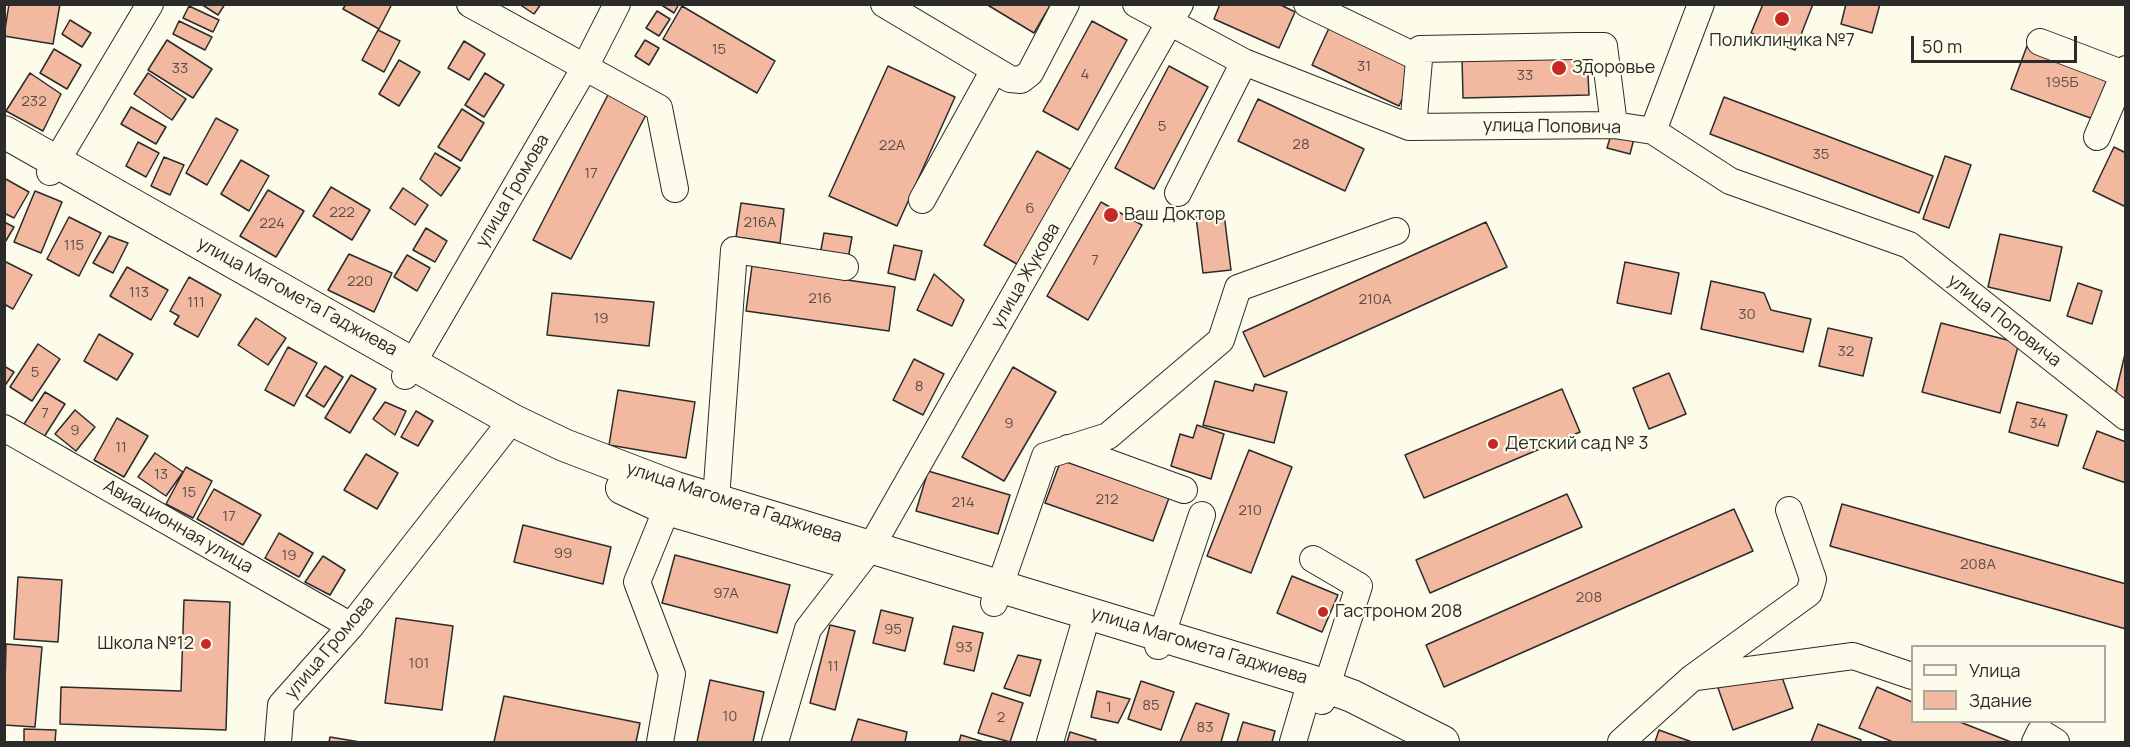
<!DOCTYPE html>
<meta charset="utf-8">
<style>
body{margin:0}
#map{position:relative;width:2130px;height:747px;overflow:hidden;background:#fdfbea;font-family:Manrope,sans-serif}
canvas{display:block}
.frame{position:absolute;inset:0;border:6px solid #2b2b2b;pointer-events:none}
.legend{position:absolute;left:1911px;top:645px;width:195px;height:78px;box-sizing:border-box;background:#fdfbea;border:2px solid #a9a89e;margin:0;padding:8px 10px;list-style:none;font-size:18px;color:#2b2b2b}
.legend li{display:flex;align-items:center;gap:12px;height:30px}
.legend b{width:30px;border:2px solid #a9a89e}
.scale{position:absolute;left:1911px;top:36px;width:166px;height:27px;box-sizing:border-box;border:3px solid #2b2b2b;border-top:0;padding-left:8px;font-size:18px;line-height:21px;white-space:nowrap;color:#2b2b2b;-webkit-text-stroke:4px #fdfbea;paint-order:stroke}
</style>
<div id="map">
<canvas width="2130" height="747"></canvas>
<div class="frame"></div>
<ul class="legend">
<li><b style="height:8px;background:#fdfbea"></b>Улица</li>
<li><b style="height:16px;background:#f2b8a0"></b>Здание</li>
</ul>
<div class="scale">50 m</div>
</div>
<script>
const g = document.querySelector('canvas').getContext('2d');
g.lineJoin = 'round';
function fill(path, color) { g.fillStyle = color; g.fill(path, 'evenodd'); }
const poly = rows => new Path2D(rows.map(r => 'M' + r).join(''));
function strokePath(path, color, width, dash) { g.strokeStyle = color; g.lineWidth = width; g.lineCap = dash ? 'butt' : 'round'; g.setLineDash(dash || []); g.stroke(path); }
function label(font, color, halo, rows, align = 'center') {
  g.font = font + ' Manrope,sans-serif'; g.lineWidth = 4.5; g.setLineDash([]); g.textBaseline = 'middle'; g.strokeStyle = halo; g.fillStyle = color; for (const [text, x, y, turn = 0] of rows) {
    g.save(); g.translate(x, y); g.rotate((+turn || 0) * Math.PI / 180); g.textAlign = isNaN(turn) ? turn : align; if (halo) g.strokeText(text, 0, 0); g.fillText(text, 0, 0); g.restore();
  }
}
const building = poly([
 [9,4,60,4,53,44,4,36,9,4],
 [201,4,225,4,218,15,201,4],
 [346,4,392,4,379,29,343,9,346,4],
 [519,4,541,4,534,14,519,4],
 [660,4,679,4,674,13,660,4],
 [986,4,1051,4,1034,33,986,4],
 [1220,4,1279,4,1295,12,1279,48,1214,19,1220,4],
 [1763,4,1813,4,1795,50,1751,33,1763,4],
 [1846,4,1880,4,1872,33,1841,24,1846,4],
 [189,6,219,20,213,32,183,18,189,6],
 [682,6,775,61,757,93,663,39,682,6],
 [657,11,670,19,659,36,646,28,657,11],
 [70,20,91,33,82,47,62,34,70,20],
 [179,21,212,37,205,50,173,34,179,21],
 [1092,21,1127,40,1078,130,1043,111,1092,21],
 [1329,28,1416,69,1399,106,1312,65,1329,28],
 [378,30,400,41,384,72,362,60,378,30],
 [167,40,212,69,193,98,148,70,167,40],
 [645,40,659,48,649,65,635,56,645,40],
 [464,41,485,54,469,80,448,68,464,41],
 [2027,46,2112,77,2096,120,2011,89,2027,46],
 [54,49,81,65,67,89,40,73,54,49],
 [1587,54,1589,95,1463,98,1462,57,1587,54],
 [399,60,420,72,399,106,379,94,399,60],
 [888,66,955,97,897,226,829,196,888,66],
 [1169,66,1208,87,1154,189,1115,168,1169,66],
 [30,73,61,94,43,131,6,111,30,73],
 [148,73,186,99,172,120,134,94,148,73],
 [485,73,504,85,484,117,465,105,485,73],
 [611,89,649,109,571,259,533,240,611,89],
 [1724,97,1933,176,1919,213,1710,134,1724,97],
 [1258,99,1364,149,1345,191,1238,141,1258,99],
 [131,107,166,127,156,144,121,124,131,107],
 [462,109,484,123,461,161,438,147,462,109],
 [216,118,238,130,207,185,186,173,216,118],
 [1613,128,1635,135,1630,154,1607,148,1613,128],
 [138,142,159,153,146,177,126,166,138,142],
 [2114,147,2126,153,2126,207,2093,191,2114,147],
 [1037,151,1075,172,1022,267,984,245,1037,151],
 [435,153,460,168,441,196,420,179,435,153],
 [1945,156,1971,165,1949,228,1923,219,1945,156],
 [164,157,184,165,170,195,151,186,164,157],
 [241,160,269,176,249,211,221,194,241,160],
 [4,178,29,192,14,218,4,213,4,178],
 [331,187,370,210,352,240,313,216,331,187],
 [403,188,428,205,415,225,390,208,403,188],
 [268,190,304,211,276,257,240,236,268,190],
 [35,191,62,202,41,253,14,242,35,191],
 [1101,202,1142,225,1088,320,1047,296,1101,202],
 [741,203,784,209,780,243,736,237,741,203],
 [1224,214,1231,270,1203,273,1196,217,1224,214],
 [69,217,101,233,79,276,47,259,69,217],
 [4,222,14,227,4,244,4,222],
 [1486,222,1507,267,1264,377,1243,332,1486,222],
 [426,228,447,241,435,262,413,250,426,228],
 [824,233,852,237,848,259,820,255,824,233],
 [2000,234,2062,247,2050,301,1988,287,2000,234],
 [109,236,128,243,113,273,93,263,109,236],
 [894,245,922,251,915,280,888,273,894,245],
 [349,254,392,273,374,312,328,290,349,254],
 [407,255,430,268,417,291,394,277,407,255],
 [4,261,32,275,13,309,4,304,4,261],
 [1625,262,1679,273,1671,314,1617,303,1625,262],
 [752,266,895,287,889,331,746,311,752,266],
 [127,267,168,290,151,320,110,296,127,267],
 [934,274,964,300,952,326,917,310,934,274],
 [189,277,221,295,198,337,174,324,179,316,170,311,189,277],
 [1711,281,1764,293,1771,310,1811,319,1803,352,1701,329,1711,281],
 [2078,283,2102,291,2092,324,2067,316,2078,283],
 [552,293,654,302,649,346,547,335,552,293],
 [256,318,286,338,268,365,238,345,256,318],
 [1941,323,2019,343,2000,413,1922,392,1941,323],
 [1828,328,1872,338,1863,376,1819,366,1828,328],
 [99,334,133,354,117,380,84,361,99,334],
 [38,344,60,359,32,401,10,387,38,344],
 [288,347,317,363,294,406,265,390,288,347],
 [2125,354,2126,354,2126,403,2114,400,2125,354],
 [914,359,944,374,923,415,893,400,914,359],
 [4,366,14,372,4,387,4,366],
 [325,366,343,377,324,407,306,396,325,366],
 [1013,367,1056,392,1004,481,962,457,1013,367],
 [1669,373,1686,414,1649,429,1633,388,1669,373],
 [351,375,376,389,350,433,325,418,351,375],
 [1215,381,1253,391,1255,384,1287,392,1274,443,1203,425,1215,381],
 [1562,389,1580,432,1424,498,1405,455,1562,389],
 [618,390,695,402,686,458,609,445,618,390],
 [45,392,65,404,44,437,24,424,45,392],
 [385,402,406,411,395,435,373,419,385,402],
 [2017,402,2067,415,2058,446,2009,432,2017,402],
 [75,410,95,427,76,451,55,434,75,410],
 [416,411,433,421,418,446,401,437,416,411],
 [117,418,148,436,124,477,94,460,117,418],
 [1197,425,1224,434,1211,479,1171,466,1180,434,1193,438,1197,425],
 [2097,431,2126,442,2126,483,2083,468,2097,431],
 [1249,450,1292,467,1251,573,1207,556,1249,450],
 [155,453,183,472,166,496,138,477,155,453],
 [366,454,398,473,377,509,344,490,366,454],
 [1061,460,1169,498,1153,541,1045,503,1061,460],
 [186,467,212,481,193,518,166,504,186,467],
 [928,471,1010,495,998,534,916,511,928,471],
 [214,489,261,515,243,545,197,519,214,489],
 [1567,494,1582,527,1430,593,1416,560,1567,494],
 [1842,504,2126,584,2126,629,1830,546,1842,504],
 [1734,509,1753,551,1444,687,1426,645,1734,509],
 [523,525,611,547,603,584,514,562,523,525],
 [279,533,313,553,299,577,265,558,279,533],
 [675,555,790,585,777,633,662,603,675,555],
 [323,556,345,570,330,595,305,582,323,556],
 [1292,576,1338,595,1322,632,1277,613,1292,576],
 [18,577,62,580,58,642,14,639,18,577],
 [184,600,230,602,226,730,60,724,61,687,181,691,184,600],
 [881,610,913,618,905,651,873,643,881,610],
 [396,618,453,626,442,710,385,703,396,618],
 [830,625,855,631,835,710,810,703,830,625],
 [953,626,983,633,974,671,944,664,953,626],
 [6,644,42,647,35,727,4,725,6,644],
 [1018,655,1041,660,1030,696,1004,688,1018,655],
 [1778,666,1793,708,1733,730,1718,688,1778,666],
 [710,680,764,692,753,742,697,742,710,680],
 [1141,681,1174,692,1161,730,1128,719,1141,681],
 [1877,687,1912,702,1912,722,1960,722,2011,742,1893,742,1859,728,1877,687],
 [1097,691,1130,699,1118,723,1091,717,1097,691],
 [992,693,1023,703,1010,742,978,733,992,693],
 [504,696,640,723,636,742,494,742,504,696],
 [1196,703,1229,714,1221,742,1180,742,1196,703],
 [858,719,907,732,905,742,851,742,858,719],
 [1243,722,1275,731,1272,742,1237,742,1243,722],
 [1818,724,1861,740,1860,742,1811,742,1818,724],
 [24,729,56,730,55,742,24,742,24,729],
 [1659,730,1692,742,1655,742,1659,730],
 [1070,732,1096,740,1095,742,1067,742,1070,732],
 [961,735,984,742,959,742,961,735],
 [330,737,360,742,329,742,330,737]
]);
fill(building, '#f2b8a0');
strokePath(building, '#2b2b2b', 1.5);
const minor = poly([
 [470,4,659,108,675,189],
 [884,4,1010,79,1021,80,1030,73,1066,4],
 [1136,4,1244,62,1409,127,1614,125,1653,131,1730,181,1909,245,2126,417],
 [1307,4,1419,58],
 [2040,42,2124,74],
 [1413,127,1420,49,1577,46,1604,46,1614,125],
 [1653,131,1701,4],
 [2097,137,2126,69],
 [50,172,150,4],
 [1178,193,1244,62],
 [922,200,994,70],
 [405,376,584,69,617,4],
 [4,428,351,626],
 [1068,448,1184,490],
 [711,517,716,499,734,250,845,267],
 [1313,559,1359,586,1322,701],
 [994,603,1045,456,1108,436,1221,340,1238,288,1396,231],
 [1158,646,1202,515],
 [1696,677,1853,656,1912,676],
 [278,742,281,705,351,626,512,420],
 [660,742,672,674,637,582,674,491],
 [775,742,808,629,871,547,1180,4],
 [1050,742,1088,612],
 [1293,742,1311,681],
 [1621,742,1692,678,1809,593,1813,579,1789,510],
 [2035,742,2040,732,2056,742]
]);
const major = poly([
 [4,132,512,420,564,445,676,488,1311,681,1352,696,1443,742],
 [622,488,667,509,851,563]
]);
strokePath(minor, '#2b2b2b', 28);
strokePath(major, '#2b2b2b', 34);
strokePath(minor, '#fdfbea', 26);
strokePath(major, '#fdfbea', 32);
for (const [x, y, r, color] of [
 [1782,19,8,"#c62828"],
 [1559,68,8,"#c62828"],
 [1111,215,8,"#c62828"],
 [1493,444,6,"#c62828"],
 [1323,612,6,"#c62828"],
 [206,644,6,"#c62828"]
]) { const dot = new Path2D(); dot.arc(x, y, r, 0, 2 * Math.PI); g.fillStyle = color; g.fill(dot); strokePath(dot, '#fdfbea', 2); }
label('15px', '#5d4e48', null, [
 ["15",719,50],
 ["31",1364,67],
 ["33",180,69],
 ["4",1085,75],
 ["33",1525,76],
 ["195Б",2062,83],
 ["232",34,102],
 ["5",1162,127],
 ["28",1301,145],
 ["22А",892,146],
 ["35",1821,155],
 ["17",591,174],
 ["6",1030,209],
 ["222",342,213],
 ["216А",760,223],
 ["224",272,224],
 ["115",74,246],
 ["7",1095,261],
 ["220",360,282],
 ["113",139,293],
 ["216",820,299],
 ["210А",1375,300],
 ["111",196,303],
 ["30",1747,315],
 ["19",601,319],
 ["32",1846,352],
 ["5",35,373],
 ["8",919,387],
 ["7",45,414],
 ["9",1009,424],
 ["34",2038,424],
 ["9",75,431],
 ["11",121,448],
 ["13",161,475],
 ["15",189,493],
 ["212",1107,500],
 ["214",963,503],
 ["210",1250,511],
 ["17",229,517],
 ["99",563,554],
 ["19",289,556],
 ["208А",1978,565],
 ["97А",726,594],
 ["208",1589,598],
 ["95",893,630],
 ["93",964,648],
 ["101",419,664],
 ["11",833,667],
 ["85",1151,706],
 ["1",1109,708],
 ["10",730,717],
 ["2",1001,718],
 ["83",1205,728]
]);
label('18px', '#2b2b2b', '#fdfbea', [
 ["Поликлиника №7",1782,41,"center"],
 ["Здоровье",1572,68],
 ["Ваш Доктор",1124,215],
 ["Детский сад № 3",1505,444],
 ["Гастроном 208",1335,612],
 ["Школа №12",194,644,"right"]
], 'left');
label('18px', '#2b2b2b', '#fdfbea', [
 ["улица Поповича",1552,127,1],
 ["улица Громова",513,191,-60],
 ["улица Жукова",1026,276,-60],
 ["улица Магомета Гаджиева",297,297,29],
 ["улица Поповича",2004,321,38],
 ["улица Магомета Гаджиева",734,503,18],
 ["Авиационная улица",178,527,30],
 ["улица Магомета Гаджиева",1199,646,17],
 ["улица Громова",330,648,-50]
]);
</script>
